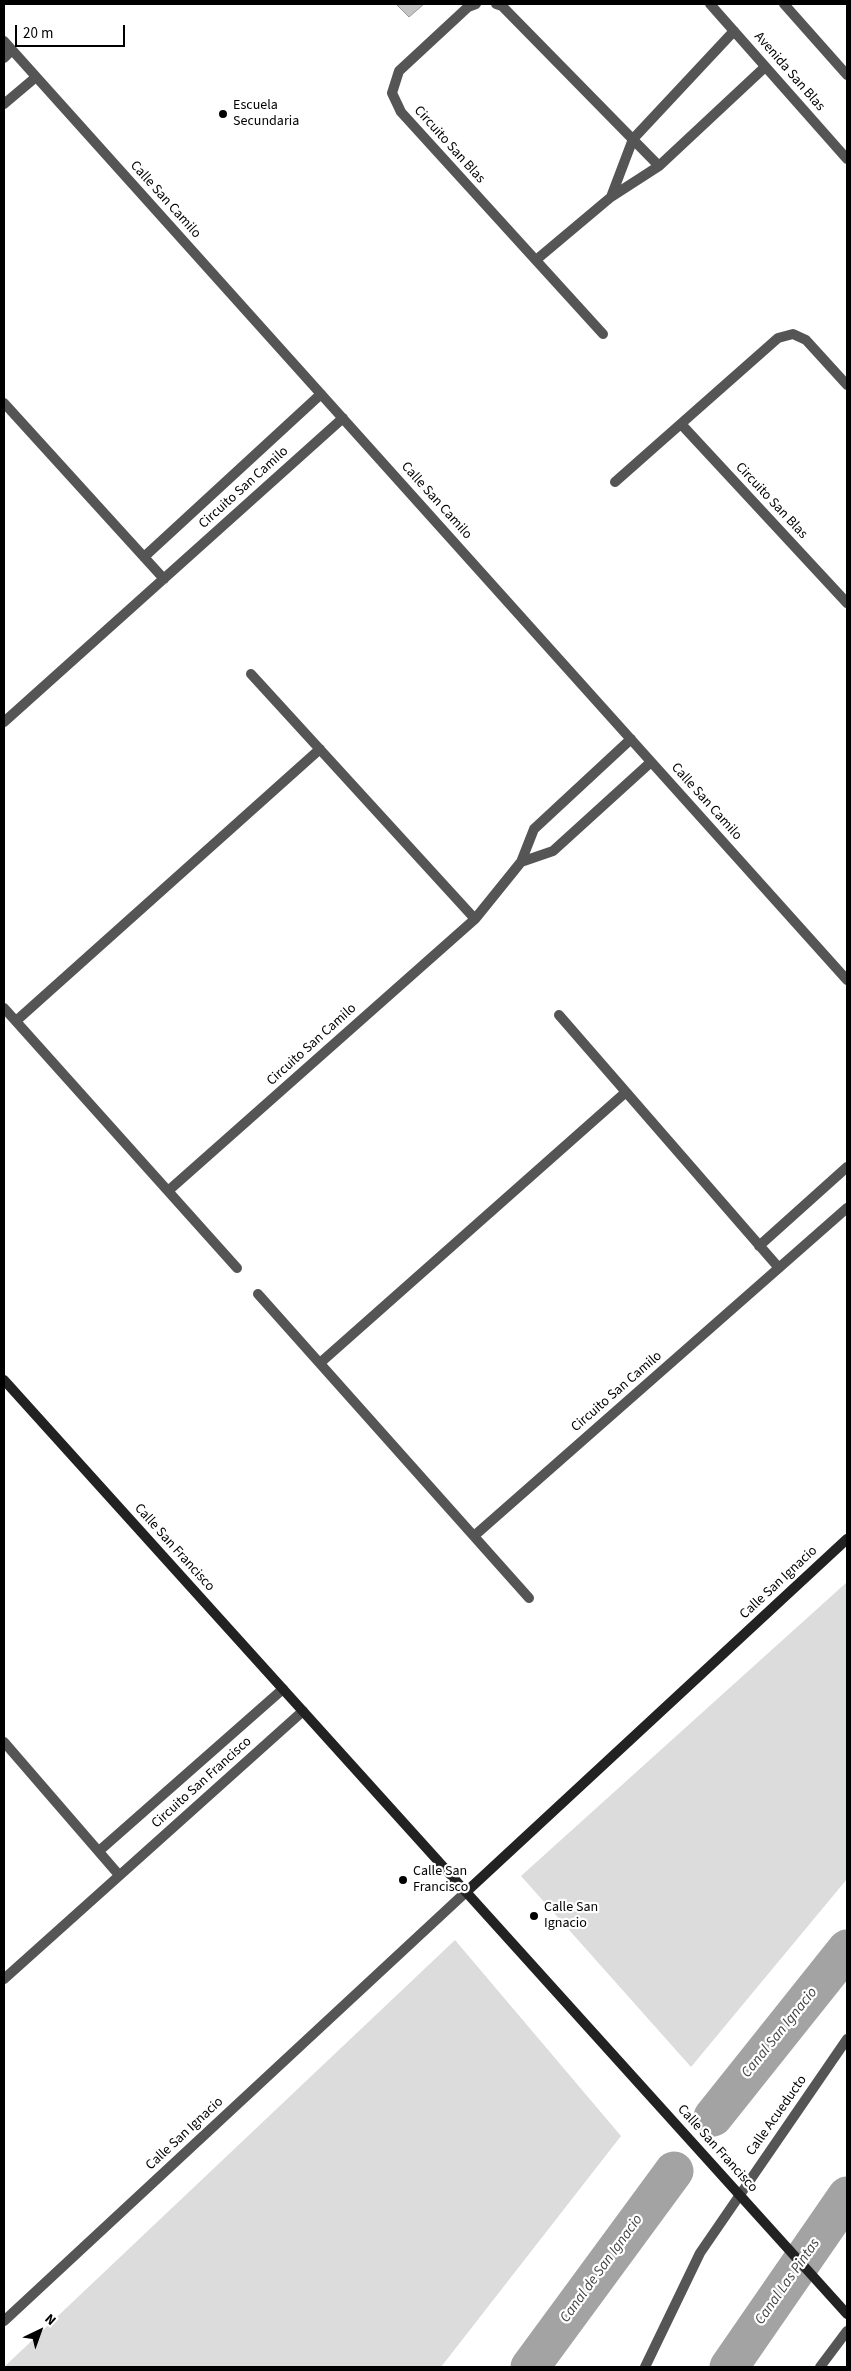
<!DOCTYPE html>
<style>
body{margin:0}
#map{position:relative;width:851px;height:2371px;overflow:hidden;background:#fff;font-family:"Source Sans 3",sans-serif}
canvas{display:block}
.frame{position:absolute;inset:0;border:5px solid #000;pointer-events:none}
.north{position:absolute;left:15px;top:2306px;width:50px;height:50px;-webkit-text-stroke:4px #fff;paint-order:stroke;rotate:42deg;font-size:14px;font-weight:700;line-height:20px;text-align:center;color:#000}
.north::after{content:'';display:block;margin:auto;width:18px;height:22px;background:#000;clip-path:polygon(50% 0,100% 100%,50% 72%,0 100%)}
.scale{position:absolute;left:15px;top:25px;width:110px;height:22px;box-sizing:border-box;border:2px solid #000;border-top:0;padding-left:6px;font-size:15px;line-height:18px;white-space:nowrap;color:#000;-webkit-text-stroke:4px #fff;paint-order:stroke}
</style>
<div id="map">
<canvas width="851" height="2371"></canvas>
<div class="frame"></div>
<div class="north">N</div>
<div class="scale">20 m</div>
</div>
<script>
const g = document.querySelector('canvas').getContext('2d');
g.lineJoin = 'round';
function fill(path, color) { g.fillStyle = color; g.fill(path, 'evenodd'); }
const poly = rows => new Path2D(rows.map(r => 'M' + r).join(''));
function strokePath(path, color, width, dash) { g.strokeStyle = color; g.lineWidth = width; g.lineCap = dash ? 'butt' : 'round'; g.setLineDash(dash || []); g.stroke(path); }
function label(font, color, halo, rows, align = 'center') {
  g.font = font + ' "Source Sans 3",sans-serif'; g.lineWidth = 4.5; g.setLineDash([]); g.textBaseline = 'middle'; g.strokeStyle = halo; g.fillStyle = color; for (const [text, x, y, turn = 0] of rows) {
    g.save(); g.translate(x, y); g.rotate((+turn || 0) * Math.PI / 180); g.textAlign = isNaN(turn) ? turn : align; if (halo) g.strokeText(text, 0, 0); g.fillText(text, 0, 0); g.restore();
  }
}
fill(poly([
 [847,1582,847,1879,691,2067,521,1876],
 [455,1940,621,2136,441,2367,4,2367]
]), '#dcdcdc');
strokePath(poly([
 [713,2117,847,1949],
 [530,2367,674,2171],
 [729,2367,847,2196]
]), '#a3a3a3', 39);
const building = poly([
 [396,4,424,4,409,17,396,4]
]);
fill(building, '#c4c4c4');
strokePath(building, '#999', 1);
strokePath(poly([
 [476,4,468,7,399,71,392,93,401,112,603,334],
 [496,4,502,6,659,166],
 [710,4,847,159],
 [784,4,847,75],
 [4,41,847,980],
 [4,58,12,50],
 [4,104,36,77],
 [611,197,633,139,734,31],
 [536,260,611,197,659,166,765,67],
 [4,403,164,579],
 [681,424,847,603],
 [615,482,778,338,793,334,806,340,847,385],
 [144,557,321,394],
 [251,674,475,919],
 [4,722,343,418],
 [521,862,553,851,651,762],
 [4,1008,237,1268],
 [559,1015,779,1268],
 [16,1021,320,749],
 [168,1191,475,919,521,862,534,829,631,739],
 [759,1246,847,1167],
 [258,1294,529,1598],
 [320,1363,626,1092],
 [474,1536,847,1208],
 [4,1742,119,1875],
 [99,1851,283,1689],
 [4,1979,303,1711],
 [4,2321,466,1892],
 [645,2367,700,2253,847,2039],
 [820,2367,847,2331]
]), '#555', 10);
strokePath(poly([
 [4,1380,847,2314],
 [466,1892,847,1539]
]), '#222', 10);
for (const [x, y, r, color] of [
 [223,114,5,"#000"],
 [403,1880,5,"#000"],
 [534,1916,5,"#000"]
]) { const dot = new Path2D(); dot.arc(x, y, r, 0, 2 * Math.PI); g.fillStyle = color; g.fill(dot); strokePath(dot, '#fff', 2); }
label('14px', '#000', '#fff', [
 ["Avenida San Blas",789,72,49],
 ["Circuito San Blas",449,145,48],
 ["Calle San Camilo",165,200,48],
 ["Circuito San Camilo",244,488,-42],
 ["Calle San Camilo",436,501,48],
 ["Circuito San Blas",771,501,47],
 ["Calle San Camilo",706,802,48],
 ["Circuito San Camilo",312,1045,-42],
 ["Circuito San Camilo",617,1392,-41],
 ["Calle San Francisco",174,1548,48],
 ["Calle San Ignacio",779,1583,-43],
 ["Circuito San Francisco",202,1783,-42],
 ["Calle Acueducto",777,2116,-55],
 ["Calle San Ignacio",185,2134,-43],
 ["Calle San Francisco",717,2149,48]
]);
label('14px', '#000', '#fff', [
 ["Escuela",233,106],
 ["Secundaria",233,122],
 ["Calle San",413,1872],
 ["Francisco",413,1888],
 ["Calle San",544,1908],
 ["Ignacio",544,1924]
], 'left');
label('italic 15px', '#444', '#fff', [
 ["Canal San Ignacio",780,2033,-51],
 ["Canal de San Ignacio",602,2269,-54],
 ["Canal Las Pintas",788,2282,-55]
]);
</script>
